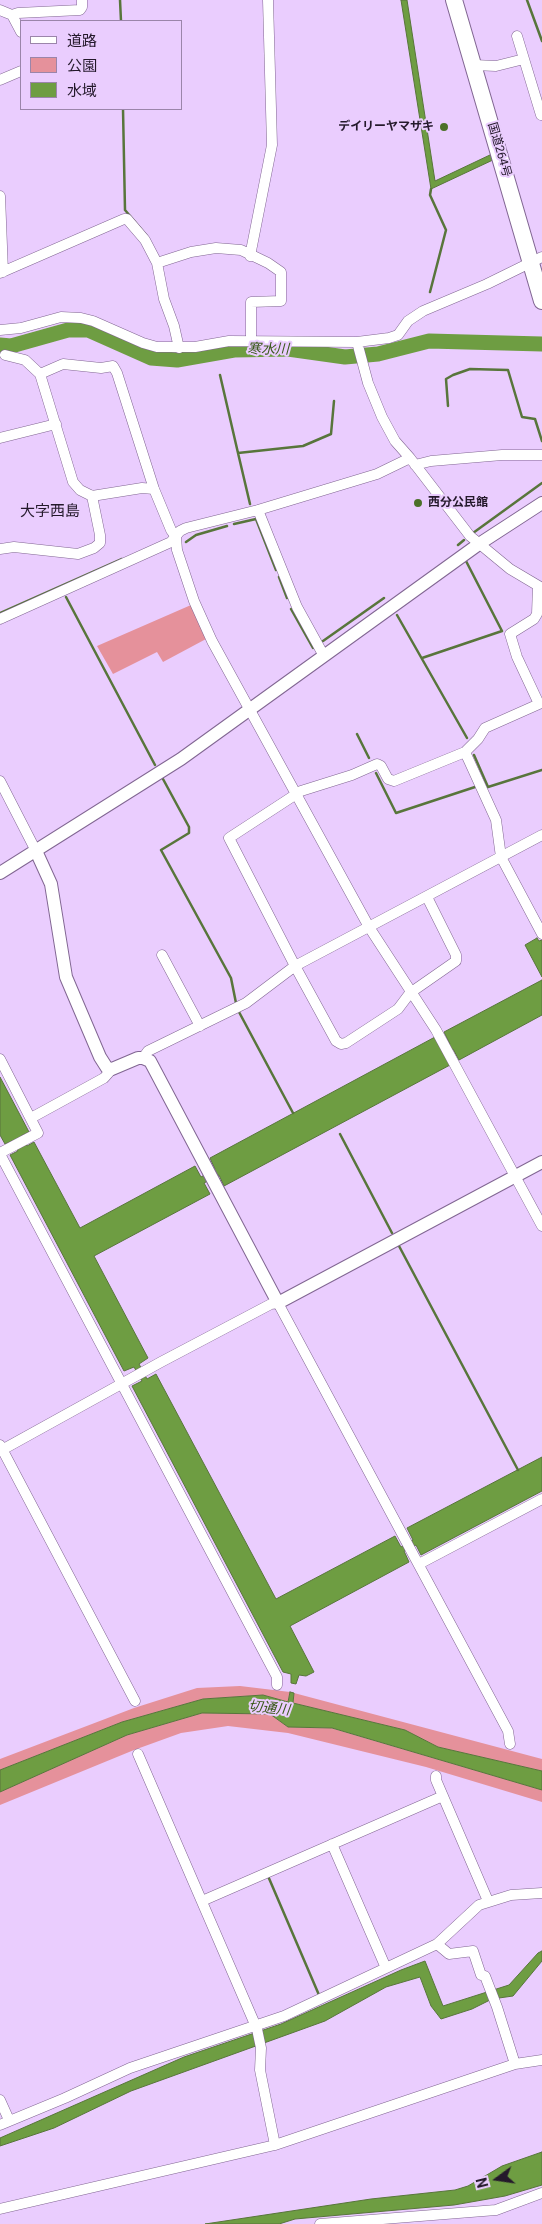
<!DOCTYPE html>
<meta charset="utf-8">
<style>
body{margin:0}
#map{position:relative;width:542px;height:2224px;overflow:hidden;background:#eacdfe;font-family:Roboto,"Noto Sans JP",sans-serif}
canvas{display:block}
.legend{position:absolute;left:20px;top:20px;width:162px;height:90px;box-sizing:border-box;background:#eacdfe;border:1px solid #9b85aa;margin:0;padding:6px 9px;list-style:none;font-size:15px;color:#24192b}
.legend li{display:flex;align-items:center;gap:10px;height:25px}
.legend b{width:25px;border:1px solid #9b85aa}
.north{position:absolute;left:472px;top:2154px;width:50px;height:50px;-webkit-text-stroke:4px #eacdfe;paint-order:stroke;rotate:256deg;font-size:14px;font-weight:700;line-height:20px;text-align:center;color:#24192b}
.north::after{content:'';display:block;margin:auto;width:18px;height:22px;background:#24192b;clip-path:polygon(50% 0,100% 100%,50% 72%,0 100%)}
</style>
<div id="map">
<canvas width="542" height="2224"></canvas>
<ul class="legend">
<li><b style="height:6px;background:#fff"></b>道路</li>
<li><b style="height:14px;background:#e5919b"></b>公園</li>
<li><b style="height:14px;background:#6e9d42"></b>水域</li>
</ul>
<div class="north">N</div>
</div>
<script>
const g = document.querySelector('canvas').getContext('2d');
g.lineJoin = 'round';
function fill(path, color) { g.fillStyle = color; g.fill(path, 'evenodd'); }
const poly = rows => new Path2D(rows.map(r => 'M' + r).join(''));
function strokePath(path, color, width, dash) { g.strokeStyle = color; g.lineWidth = width; g.lineCap = dash ? 'butt' : 'round'; g.setLineDash(dash || []); g.stroke(path); }
function label(font, color, halo, rows, align = 'center') {
  g.font = font + ' Roboto,"Noto Sans JP",sans-serif'; g.lineWidth = 4; g.setLineDash([]); g.textBaseline = 'middle'; g.strokeStyle = halo; g.fillStyle = color; for (const [text, x, y, turn = 0] of rows) {
    g.save(); g.translate(x, y); g.rotate((+turn || 0) * Math.PI / 180); g.textAlign = isNaN(turn) ? turn : align; if (halo) g.strokeText(text, 0, 0); g.fillText(text, 0, 0); g.restore();
  }
}
fill(poly([
 [191,605,206,639,163,662,157,652,113,674,97,646],
 [240,1686,290,1692,288,1702,263,1695,203,1699,122,1722,0,1770,0,1759,134,1708,197,1688],
 [294,1693,542,1759,542,1771,438,1747,405,1730,293,1703],
 [202,1713,270,1714,288,1727,331,1728,542,1790,542,1802,426,1767,288,1733,228,1726,181,1733,134,1750,0,1805,0,1792,127,1735]
]), '#e5919b');
const water = poly([
 [401,0,407,0,435,181,492,154,495,159,431,189,401,0],
 [537,938,539,941,542,940,542,977,525,945,537,938],
 [542,980,542,1015,459,1060,453,1049,444,1054,450,1065,224,1186,219,1175,204,1183,210,1194,94,1256,148,1358,139,1364,147,1379,156,1374,276,1599,395,1536,401,1547,413,1540,407,1528,542,1457,542,1491,421,1555,416,1545,404,1551,409,1562,290,1626,314,1672,306,1676,299,1675,296,1684,291,1683,291,1674,283,1672,132,1386,142,1381,134,1367,124,1371,10,1155,18,1151,12,1141,5,1144,0,1135,0,1077,29,1132,21,1136,27,1146,34,1142,80,1228,195,1166,201,1177,215,1169,210,1158,435,1037,441,1048,450,1044,444,1032,542,980],
 [290,1692,294,1693,293,1703,405,1730,438,1747,542,1771,542,1790,332,1728,288,1727,270,1714,202,1713,127,1735,0,1792,0,1770,122,1722,203,1699,263,1695,288,1702,290,1692],
 [542,1951,542,1961,513,1996,492,1999,472,2009,441,2019,431,2006,420,1977,386,1987,325,2021,131,2091,54,2128,0,2146,0,2138,184,2057,281,2024,401,1970,425,1961,443,2006,509,1985,538,1953,542,1951],
 [542,2152,542,2185,505,2196,454,2205,295,2219,279,2224,205,2224,371,2199,455,2190,468,2186,502,2166,542,2152]
]);
fill(water, '#6e9d42');
strokePath(water, '#58753b', 1);
strokePath(poly([
 [120,0,121,21],
 [527,0,542,41],
 [123,109,125,210,147,236],
 [430,292,446,230,430,195,431,189],
 [220,375,238,453,303,446,331,434,334,401],
 [448,406,446,379,453,375,470,369,508,370,522,417,535,419,542,441],
 [238,453,250,504],
 [234,524,256,519,276,570],
 [473,533,542,483],
 [186,542,196,535,227,526],
 [458,545,464,540],
 [279,577,287,598],
 [66,597,155,765],
 [291,609,313,648],
 [0,613,122,559],
 [397,615,467,738],
 [323,641,384,598],
 [422,658,502,631,466,561],
 [357,734,369,758],
 [474,755,488,787,542,770],
 [376,773,396,813,475,787],
 [163,779,189,827,189,833,161,850,231,978,236,1003],
 [239,1012,293,1113],
 [340,1134,392,1233],
 [399,1246,518,1470],
 [268,1876,319,1995]
]), '#58753b', 2.5);
strokePath(poly([
 [0,345,11,346,68,330,88,330,151,358,177,360,234,350,288,349,345,357,378,354,429,341,542,344]
]), '#6e9d42', 15);
const minor = poly([
 [0,10,12,15,21,32],
 [12,15,18,13,80,10,82,7,82,0],
 [517,36,524,59],
 [474,65,496,66,524,59,541,115],
 [0,80,21,71],
 [0,196,3,272],
 [250,256,272,145,268,0],
 [157,263,191,252,216,248,241,250,268,263,281,272,281,301,251,302,251,340],
 [0,273,124,219,127,219,145,240,157,263,164,299,174,326,179,348],
 [0,330,21,328,61,317,81,318,93,321,143,343,157,347,195,347,229,341,357,342,389,338,398,335,408,321,423,311,487,284,542,257],
 [357,342,368,383,382,417,395,441,410,458,470,536,510,569,542,588],
 [5,355,25,360,40,374,73,482,80,490,92,496,142,488,154,489],
 [40,374,63,364,101,368,113,366,117,373,154,489,171,530,176,537,177,550,194,601,212,641,369,927,436,1030,542,1226],
 [0,438,56,424],
 [415,465,431,461,502,455,542,455],
 [258,510,297,607,324,656],
 [0,549,14,547,78,554,94,548,100,543,100,535,92,496],
 [0,619,171,542,180,531,186,528,258,510,377,474,410,458],
 [465,752,496,820,501,857,542,934],
 [0,781,36,851],
 [427,897,456,955,456,961,410,993,398,1009,346,1043,341,1044,336,1041,295,966,229,838,301,791,352,775,377,764,381,766,388,779,394,781,465,752,478,739,485,728,539,704,517,657,510,634,534,619,537,614,538,586],
 [162,955,200,1026],
 [143,1058,148,1051,246,1003,295,966,542,835],
 [0,1059,38,1133,0,1153],
 [31,1118,104,1078,112,1069],
 [0,1154,277,1677,277,1685],
 [0,1445,135,1701],
 [0,1451,161,1362,271,1304,278,1303,508,1731,510,1744],
 [419,1564,542,1499],
 [138,1754,257,2029,261,2048,260,2070,275,2145],
 [436,1776,436,1780,488,1901],
 [332,1844,386,1968],
 [202,1901,443,1796],
 [437,1944,449,1954,473,1951,481,1975,485,1976,497,2007,515,2064],
 [0,2100,9,2120],
 [0,2125,65,2098,130,2068,284,2016,437,1944,479,1905,511,1895,542,1893],
 [0,2209,275,2145,515,2064,542,2060],
 [320,2224,496,2210,542,2193]
]);
const tertiary = poly([
 [36,851,51,884,66,977,100,1057,107,1068,112,1069,138,1058,143,1058,150,1061,278,1303,542,1162],
 [0,873,181,759,479,544,542,503]
]);
const trunk = poly([
 [454,0,542,301]
]);
strokePath(minor, '#816692', 11);
strokePath(tertiary, '#816692', 14);
strokePath(trunk, '#816692', 18);
strokePath(minor, '#fff', 10);
strokePath(tertiary, '#fff', 12);
strokePath(trunk, '#fff', 16);
for (const [x, y, r, color] of [
 [444,127,5,"#4c7029"],
 [418,503,5,"#4c7029"]
]) { const dot = new Path2D(); dot.arc(x, y, r, 0, 2 * Math.PI); g.fillStyle = color; g.fill(dot); strokePath(dot, '#eacdfe', 2); }
label('bold 12px', '#24192b', '#eacdfe', [
 ["デイリーヤマザキ",434,127],
 ["西分公民館",428,503,"left"]
], 'right');
label('12px', '#24192b', '#eacdfe', [
 ["国道264号",499,150,74]
]);
label('italic 14px', '#3a591a', '#eacdfe', [
 ["寒水川",268,350,1],
 ["切通川",269,1709,6]
]);
label('15px', '#24192b', '#eacdfe', [
 ["大字西島",50,512]
]);
</script>
